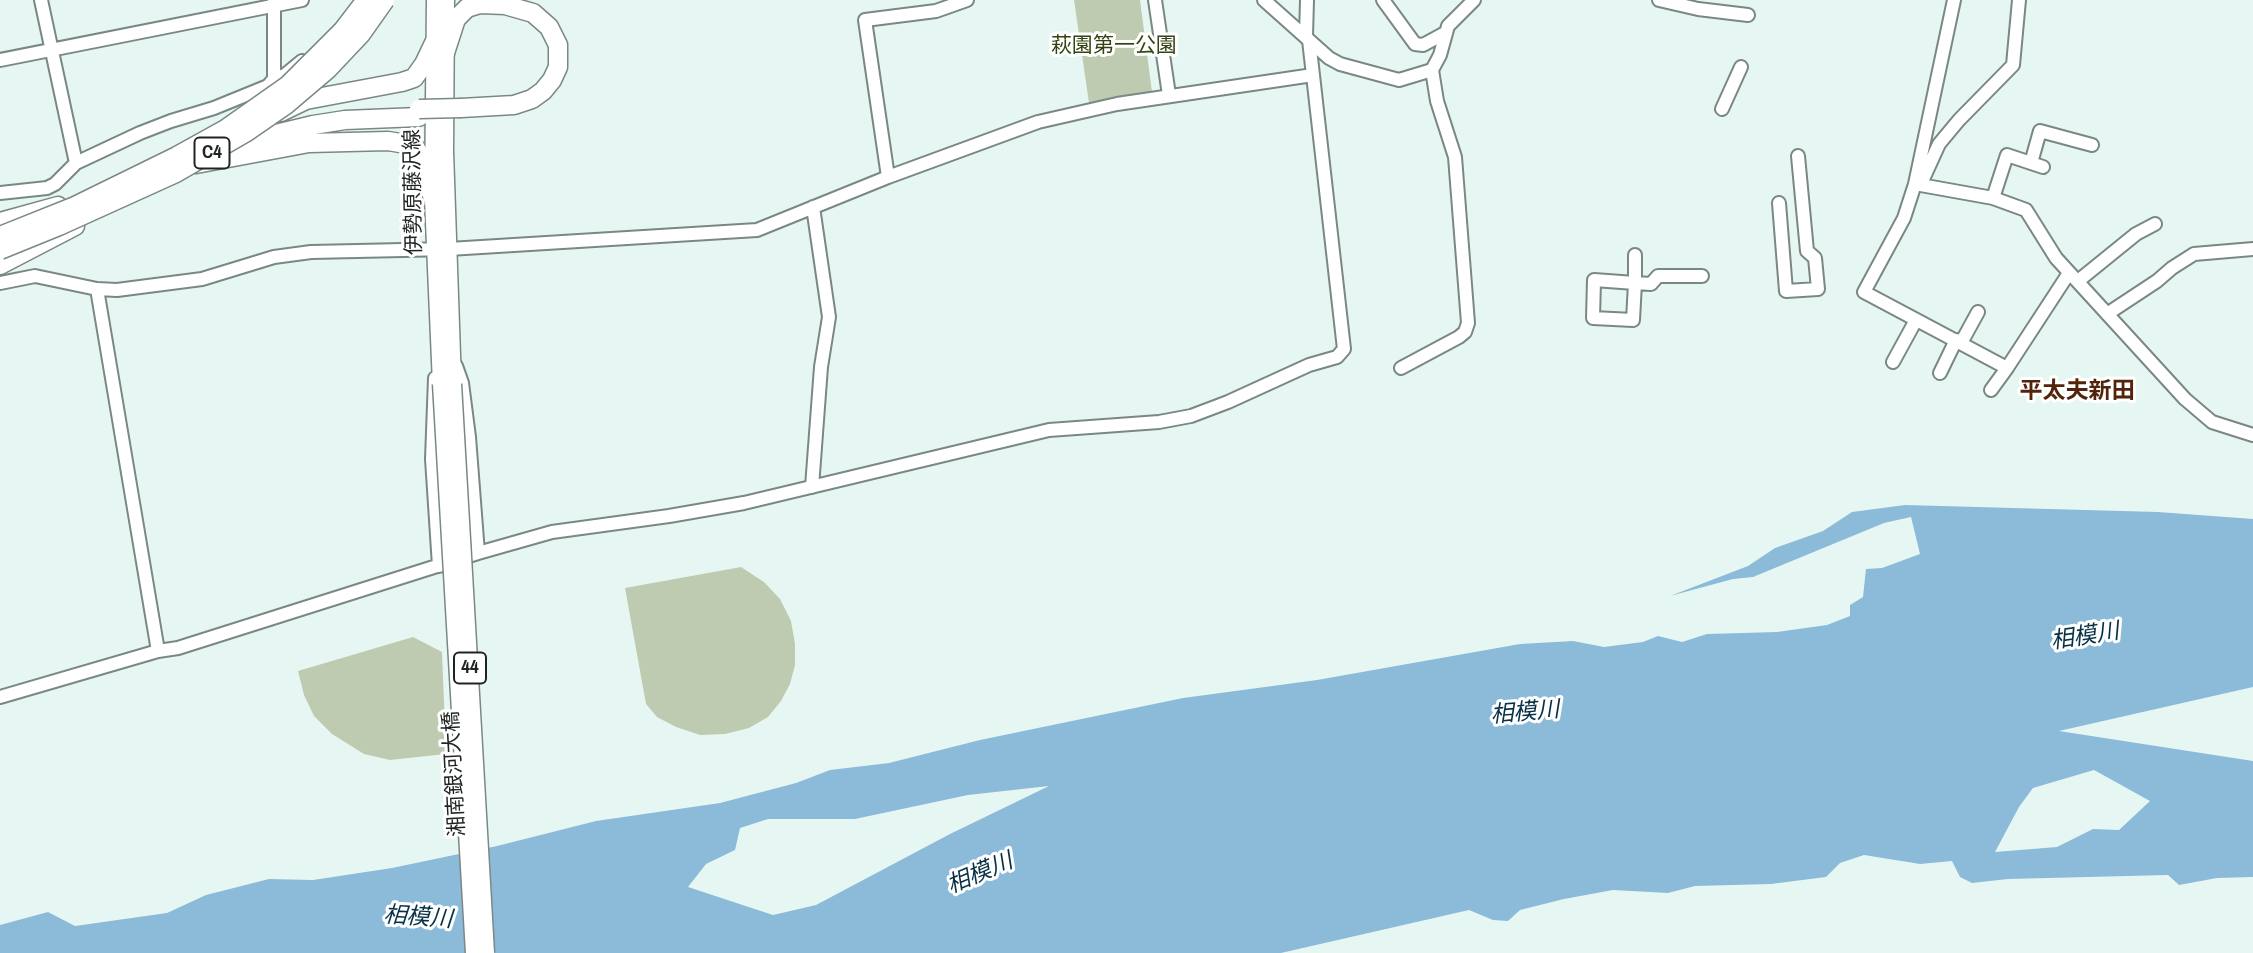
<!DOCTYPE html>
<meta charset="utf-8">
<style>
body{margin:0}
canvas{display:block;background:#e6f7f3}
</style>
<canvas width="2253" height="953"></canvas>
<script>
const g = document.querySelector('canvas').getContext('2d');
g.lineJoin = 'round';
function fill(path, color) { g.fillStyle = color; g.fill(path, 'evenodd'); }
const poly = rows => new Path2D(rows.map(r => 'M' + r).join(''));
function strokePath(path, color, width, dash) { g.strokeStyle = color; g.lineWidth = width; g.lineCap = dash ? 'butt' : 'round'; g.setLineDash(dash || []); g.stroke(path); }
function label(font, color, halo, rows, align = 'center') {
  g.font = font + ' "Archivo Narrow","Noto Sans JP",sans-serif'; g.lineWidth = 6; g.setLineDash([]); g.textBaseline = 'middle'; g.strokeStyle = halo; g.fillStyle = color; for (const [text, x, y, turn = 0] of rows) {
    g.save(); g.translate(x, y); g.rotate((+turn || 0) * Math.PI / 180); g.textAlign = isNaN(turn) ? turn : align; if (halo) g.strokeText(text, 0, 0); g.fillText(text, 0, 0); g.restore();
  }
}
fill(poly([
 [1074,0,1140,0,1152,92,1089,103],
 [741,567,764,582,780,599,791,621,795,644,795,665,790,684,781,701,768,717,749,728,725,734,700,735,676,727,657,717,646,704,625,588],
 [413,637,442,652,446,754,390,760,364,754,332,734,314,716,304,695,298,671]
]), '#bfcbb0');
fill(poly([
 [1905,505,2158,512,2253,519,2253,687,2059,731,2253,761,2253,877,2217,878,2179,885,2168,875,2008,879,1972,883,1960,877,1952,861,1920,864,1864,855,1840,863,1826,877,1771,884,1695,886,1668,893,1613,890,1564,899,1520,910,1508,921,1493,920,1469,910,1281,953,0,953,0,925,48,912,75,926,167,913,206,895,269,879,313,880,392,868,497,846,596,821,720,803,796,783,830,770,889,763,980,740,1183,698,1317,680,1520,644,1573,641,1604,647,1643,642,1658,636,1682,642,1707,634,1777,632,1827,625,1850,616,1850,605,1863,597,1866,569,1882,568,1920,554,1911,517,1884,523,1753,577,1733,579,1670,596,1748,566,1775,548,1823,531,1852,512],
 [2094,770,2150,801,2119,830,2093,829,2057,847,1995,852,2019,807,2033,788],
 [1049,786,950,834,816,905,773,915,688,887,706,864,735,850,740,828,768,819,855,819,968,795]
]), '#8cbbd9');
const minor = poly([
 [41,0,76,163],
 [274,0,274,79],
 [1155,0,1169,95],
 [1264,0,1329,58,1340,64,1399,80,1432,70,1440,55,1448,26,1474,0],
 [1383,0,1415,44,1423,45,1445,33],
 [1659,0,1698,9,1748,15],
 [1954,0,1915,184,1904,218,1864,292,2007,368,1991,390],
 [1306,36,1307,0],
 [0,60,302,0],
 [1722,109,1741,67],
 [2031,163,2040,131,2092,145],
 [888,177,865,20,936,11,967,0],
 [1918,182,1924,177,1939,144,1959,120,2013,65,2019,0],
 [1915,184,1993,198,2026,210,2056,258,2185,399,2212,422,2253,435],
 [0,193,47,188,55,184,76,163,140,133,171,121,214,108,268,86,274,79,285,75,302,61],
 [1993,198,2007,155,2043,167],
 [1779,203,1786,291,1818,289,1815,258,1807,251,1798,156],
 [1635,255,1635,283,1633,320,1593,318,1594,280,1635,283,1651,284,1658,276,1702,276],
 [2078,281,2136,234,2155,224],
 [0,283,35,276,97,289,117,290,202,279,274,257,311,252,449,249,757,230,888,177,1038,122,1117,104,1313,75],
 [97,289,158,651],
 [2107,314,2157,281,2172,268,2194,254,2253,249],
 [1961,343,1978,312],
 [1893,362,1916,320],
 [456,366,462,383,469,437,478,553],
 [1401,368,1459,337,1465,332,1468,323,1455,157,1437,101,1432,70],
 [2007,368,2069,273],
 [1940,373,1956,340],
 [435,378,432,459,439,566],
 [812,487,821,367,829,317,813,207],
 [0,697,158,651,178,648,478,553,552,532,669,516,744,503,1049,430,1159,422,1191,416,1228,402,1309,365,1337,357,1344,349,1309,40]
]);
const major = poly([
 [435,0,433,199,441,384],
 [446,0,445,151,453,384]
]);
const highway = poly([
 [445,53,456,19,467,8,480,4,505,5,533,13,549,27,558,45,558,67,552,80,543,91,532,99,514,105,461,108],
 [281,112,306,100,402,82,414,78,424,64,434,43],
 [230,145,313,125,345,120,419,117],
 [196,164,309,143,388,141,406,144,416,149,420,155,433,199],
 [0,222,58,206],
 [0,265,75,226]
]);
strokePath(minor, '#7a8885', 16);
strokePath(major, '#7a8885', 19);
strokePath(highway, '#7a8885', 21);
strokePath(minor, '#fff', 12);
strokePath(major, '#fff', 16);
strokePath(highway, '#fff', 18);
const majorBridge = poly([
 [441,384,474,953],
 [453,384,486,953]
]);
const highwayBridge = poly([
 [419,109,461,108],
 [0,236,75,206,177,156,224,130,288,85,343,30,366,0],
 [0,250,59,226,176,173,245,133,287,104,327,70,361,34,385,0]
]);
strokePath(majorBridge, '#7a8885', 19, []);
strokePath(highwayBridge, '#7a8885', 21, []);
strokePath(majorBridge, '#fff', 16);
strokePath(highwayBridge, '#fff', 18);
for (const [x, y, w] of [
 [212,153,35],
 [470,668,32]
]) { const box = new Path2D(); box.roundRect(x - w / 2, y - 15.5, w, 31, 5); g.fillStyle = '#fff'; g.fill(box); strokePath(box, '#1f2423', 2); }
label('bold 19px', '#1f2423', null, [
 ["C4",212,153],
 ["44",470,668]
]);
label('21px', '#324412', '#fff', [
 ["萩園第一公園",1114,46]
]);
label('21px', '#1f2423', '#fff', [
 ["伊勢原藤沢線",414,192,-91],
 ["湘南銀河大橋",455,774,-93]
]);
label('bold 23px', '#53230b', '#fff', [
 ["平太夫新田",2077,392]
]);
label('italic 23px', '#083146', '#fff', [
 ["相模川",2085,637,-9],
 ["相模川",1525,713,-5],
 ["相模川",980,874,-23],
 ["相模川",418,918,4]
]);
</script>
